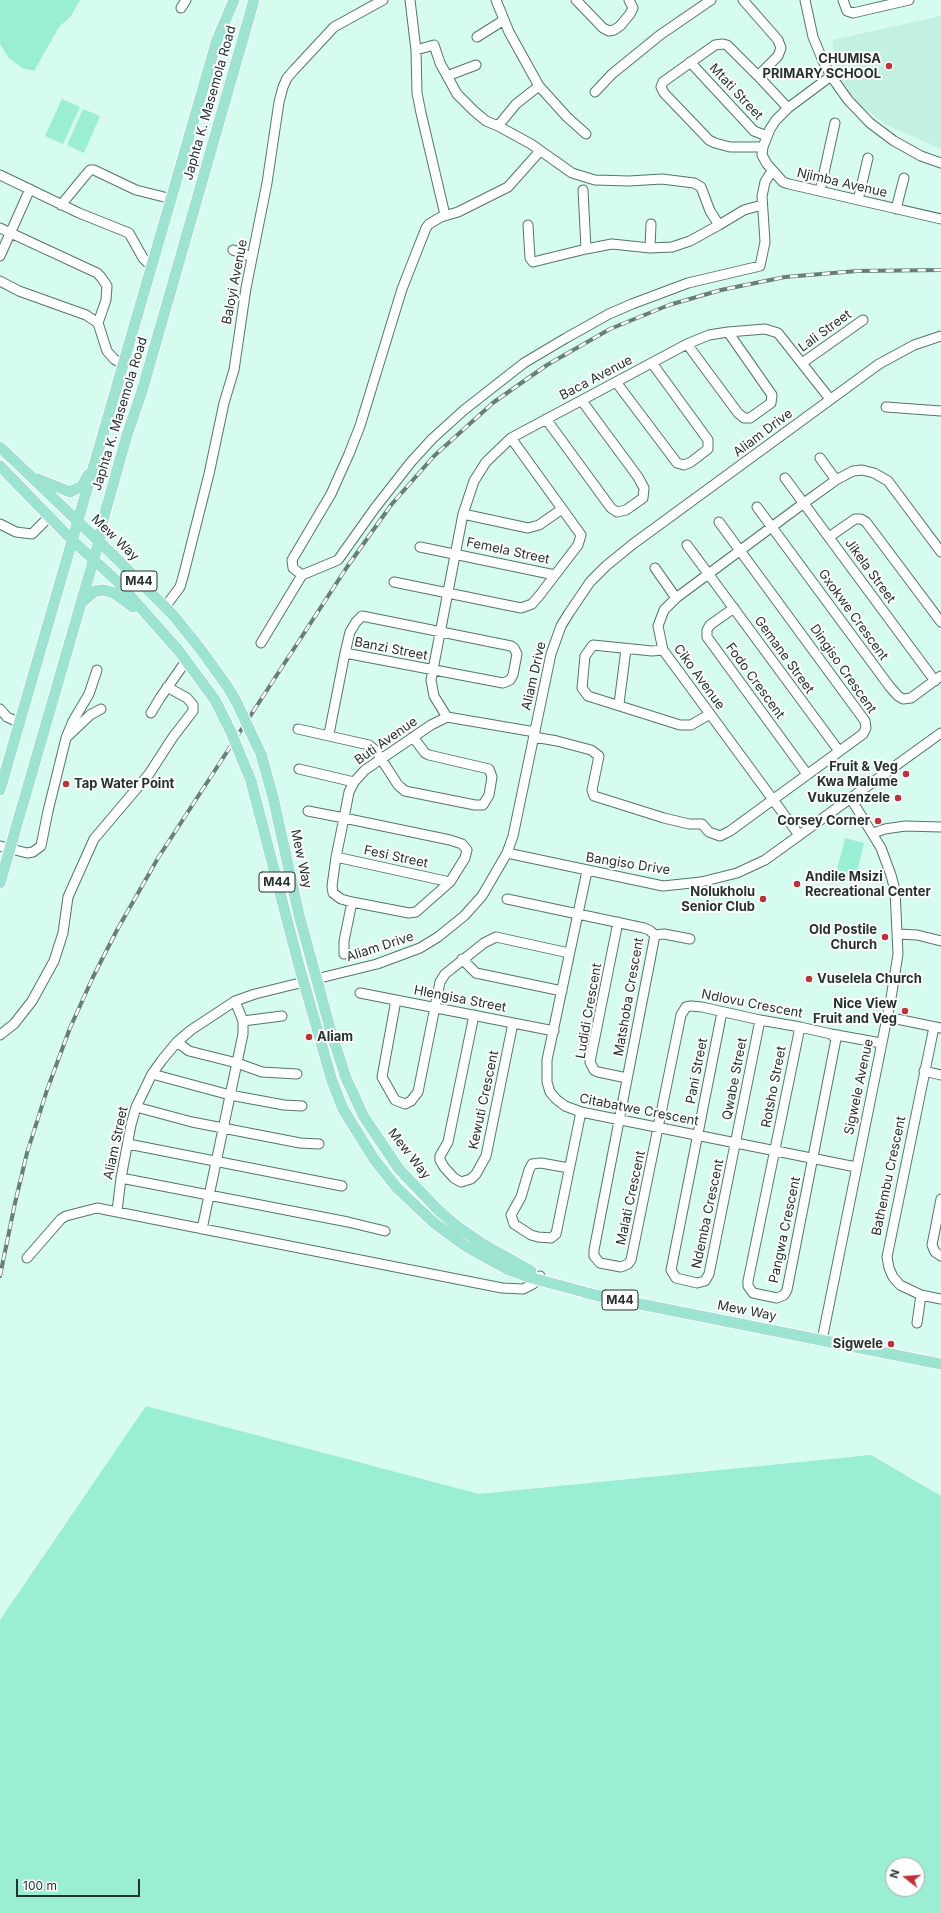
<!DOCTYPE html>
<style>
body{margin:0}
#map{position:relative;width:941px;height:1913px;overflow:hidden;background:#d6fbef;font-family:Inter,sans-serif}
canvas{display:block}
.north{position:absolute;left:885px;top:1857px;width:40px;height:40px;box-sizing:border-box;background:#fefefe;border:1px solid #a7adab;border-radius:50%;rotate:287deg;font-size:11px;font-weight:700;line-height:16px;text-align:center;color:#25332e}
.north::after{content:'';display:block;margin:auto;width:14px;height:18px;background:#c03038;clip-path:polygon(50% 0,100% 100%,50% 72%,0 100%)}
.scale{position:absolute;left:16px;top:1879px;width:124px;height:18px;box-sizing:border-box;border:2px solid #25332e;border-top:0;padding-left:5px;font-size:12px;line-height:14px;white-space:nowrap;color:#25332e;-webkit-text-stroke:3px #fefefe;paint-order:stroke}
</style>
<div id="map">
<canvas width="941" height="1913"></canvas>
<div class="north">N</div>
<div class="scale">100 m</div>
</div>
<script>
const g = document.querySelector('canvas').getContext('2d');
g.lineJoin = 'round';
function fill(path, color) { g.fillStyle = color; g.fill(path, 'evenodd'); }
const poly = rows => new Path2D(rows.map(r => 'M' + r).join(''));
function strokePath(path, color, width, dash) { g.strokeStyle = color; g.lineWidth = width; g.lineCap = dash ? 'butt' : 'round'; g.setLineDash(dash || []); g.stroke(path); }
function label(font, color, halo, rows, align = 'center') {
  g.font = font + ' Inter,sans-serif'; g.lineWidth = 4; g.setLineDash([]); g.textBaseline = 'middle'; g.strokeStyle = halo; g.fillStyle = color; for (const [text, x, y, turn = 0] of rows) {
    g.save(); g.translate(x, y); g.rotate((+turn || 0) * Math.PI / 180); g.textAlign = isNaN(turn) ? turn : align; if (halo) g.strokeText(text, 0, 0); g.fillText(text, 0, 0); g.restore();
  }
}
fill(poly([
 [941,16,941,149,887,125,841,92,832,40]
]), '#c2f0e1');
fill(poly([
 [0,0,80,0,71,16,59,27,34,71,22,68,9,58,0,44],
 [62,99,80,107,63,144,45,136],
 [83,109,100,116,84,153,67,145],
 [845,838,864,843,854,883,835,878],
 [146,1406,479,1494,871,1455,941,1496,941,1913,0,1913,0,1620],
 [893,1865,917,1865,917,1889,893,1889]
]), '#9aeed4');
const minor = poly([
 [410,0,416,50,417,93,421,113,445,215],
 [496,0,509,32,539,86,567,117,586,134],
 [576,0,603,28,609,31,614,30,620,26,630,14,633,8,629,0],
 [743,0,778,40,781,48,778,56,758,76],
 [805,0,813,37,823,61,831,76,848,100,870,123,894,141,921,156,941,163],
 [843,0,847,11,853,13,909,0],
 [181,8,186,0],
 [477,37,504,20],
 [416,50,434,45,440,63,457,94,474,111,486,121,498,126,531,144,572,173,595,180,629,181,662,179,694,183,701,187,710,211,719,225,690,241,672,247,650,248,612,244,586,249,533,262,530,258,528,225],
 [690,62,754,131,767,136],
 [447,76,476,65],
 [831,76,788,108,776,120,770,129,763,147,762,155,767,164,783,182,789,184,941,219],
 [595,92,612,74,660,35,711,0],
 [498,126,516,104,539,86],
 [763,147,730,147,715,143,709,140,664,93,661,87,663,82,715,45,723,44,727,45,758,76,788,108],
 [0,175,79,213,129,233,143,258,152,267],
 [583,190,586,249],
 [820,191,835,123],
 [858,200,868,158],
 [61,205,84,177,90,170,94,170,136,190,172,199],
 [896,209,904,178],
 [719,225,744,210,762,205],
 [0,228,97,273,101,277,107,286,106,300,98,323],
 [650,248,651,224],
 [233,250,252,257],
 [0,256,30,189],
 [0,281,19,291,86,315,98,323,107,351,114,359,124,365],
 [687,344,738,413,744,418,750,418,771,403,772,395,728,332],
 [802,363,863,320],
 [616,382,677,463,684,465,691,462,708,449,708,440,652,363],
 [886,407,941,411],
 [546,419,611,508,617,512,626,510,643,498,644,488,638,477,582,401],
 [820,458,836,480],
 [785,478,935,681],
 [757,507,890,687,898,696,903,699,911,698,941,676],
 [463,514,528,528,539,525,562,509],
 [0,524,16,532,32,534,50,516],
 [829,537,855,519,861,519,866,522,941,622],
 [687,545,839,751],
 [420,547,555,575],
 [655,568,676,598],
 [302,575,338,560,375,508,411,462,432,439,464,410,524,363,566,338,609,314,632,304,688,283,760,266,765,242,762,196,765,182,772,171],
 [394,582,521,608,532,604,539,596,578,545,581,535,511,438],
 [165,607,180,587,183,577,209,474,224,403,234,370,246,288,267,183,279,102,283,87,287,78,294,70,334,27,383,0],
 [734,608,710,625,707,630,707,637,807,774],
 [261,643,302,575,293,568,292,560,331,494,349,454,360,426,402,289,426,228,429,224,441,217,458,212,508,187,540,151],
 [663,650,652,651,593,645,585,656,582,688,588,696,680,725,691,725,710,714],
 [619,704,626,649],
 [0,709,7,717,20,723],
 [151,713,160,698,186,661],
 [447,717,434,696,431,680,463,514,474,481,486,462,511,438,687,344,709,335,728,332,765,329,778,333,830,399],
 [298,729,369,745,376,751,398,785,405,791,475,805,483,805,489,795,492,777,489,769,429,755,425,753,413,737],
 [329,734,345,653,350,632,356,622,362,616,511,646,514,648,517,654,513,675,510,680,503,683,345,653],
 [68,736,90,715,101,709],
 [534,737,557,741,591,750,599,756,592,790,594,796,664,818,689,824,702,824,709,832,720,836,730,831,863,734,866,728,865,721,719,522],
 [299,769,354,782],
 [308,811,344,818,450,840,462,844,467,850,465,858,450,882,416,912,409,913,352,902,341,899,333,893,332,886,336,857,344,818,349,792,354,782,365,770,431,725,447,717,535,732],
 [873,833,885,829,905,826,941,827],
 [799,835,663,650,658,626,664,610,676,598,804,503,836,480,853,471,862,470,874,473,888,481,941,552],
 [0,846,27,853,33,852,41,846,48,811,66,738,73,721,89,694,97,670],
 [507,853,663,886,701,882,737,873,765,860,941,733],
 [336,857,450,882],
 [587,871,547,1060,547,1082,550,1092,556,1099,565,1106,581,1112,856,1167],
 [507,899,644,928,649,930,655,935,594,1250,594,1256,600,1263,621,1267,628,1264,631,1260,681,1015,686,1007,691,1006,702,1007,760,1020,800,1027,831,1034,836,1039,787,1290,784,1295,777,1298,753,1293,748,1286,748,1281,800,1027],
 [618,922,590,1062,594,1070,598,1072,627,1078],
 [898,934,917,935,941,941],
 [655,935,664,934,690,939],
 [344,954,344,941,352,902],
 [462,959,476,973,562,991],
 [360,993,554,1031],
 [396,1000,382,1077,395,1100,405,1104,411,1101,418,1092,440,982,445,974,484,943,496,937,569,953],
 [722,1012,671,1270,676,1278,697,1283,705,1281,709,1274,760,1020],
 [474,1015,448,1142,440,1156,440,1160,444,1167,454,1178,461,1182,471,1179,476,1174,486,1156,513,1023],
 [887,1017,941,1028],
 [243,1021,282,1016],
 [934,1027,887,1257,889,1268,893,1277,900,1285,921,1295,941,1299],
 [831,1034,881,1043],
 [0,1035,14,1024,32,1001,54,961,63,933,68,897,94,839,149,774,173,737,193,711,193,705,187,698,167,687],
 [177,1042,189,1051,237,1063,262,1072,297,1074],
 [924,1071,941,1075],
 [152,1074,230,1095,284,1105,302,1106],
 [136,1107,192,1122,300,1143,319,1144],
 [128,1144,342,1186],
 [569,1168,541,1163,532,1164,529,1170,521,1197,511,1215,514,1224,531,1235,538,1237,551,1238,556,1234,581,1112],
 [121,1178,348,1222,385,1231],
 [941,1199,932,1245,935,1252,941,1256],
 [117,1211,121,1178,131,1125,136,1107,152,1074,162,1060,177,1042,191,1030,235,1001,255,994,377,964,420,948,438,937,464,916,482,896,507,853,513,836,551,654,561,626,569,613,590,582,606,566,633,544,879,364,914,345,941,336],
 [202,1229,243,1034,243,1021,235,1001],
 [27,1258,61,1219,66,1216,97,1208,502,1288,523,1289,533,1284,540,1276],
 [917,1323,921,1295],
 [822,1340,891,998,898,954,895,890,891,875,881,848,851,799]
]);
const major = poly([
 [0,447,112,554,174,616,201,650,227,686],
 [0,466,73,541,117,581,179,651,215,700],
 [38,479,70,492,82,486,88,475],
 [82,602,95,591,104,590,114,593,133,607],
 [261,754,273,797,299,915,331,1032,346,1078,364,1117,399,1169,439,1211,458,1227,483,1244,531,1271],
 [251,781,298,962,332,1081,343,1109,374,1159,397,1188,433,1222,464,1245,483,1256,507,1269,532,1278,595,1295,941,1364],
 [0,790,217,40,234,0],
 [0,883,81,603,99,541,103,520,127,435,142,391,254,0]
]);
strokePath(minor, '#54756a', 11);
strokePath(major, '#fff', 13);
strokePath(minor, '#fff', 9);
strokePath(major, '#9ce3d1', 11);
const rail = poly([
 [0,1276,15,1203,27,1153,47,1090,70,1028,93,977,117,930,158,858,347,567,391,505,434,456,494,402,547,365,610,329,669,305,721,290,785,277,857,271,941,270]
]);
strokePath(rail, '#687f77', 4);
strokePath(rail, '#fefefe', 2.5, [8]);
const majorBridge = poly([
 [227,686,236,701,261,754],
 [215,700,231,732,251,781]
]);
strokePath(majorBridge, '#fff', 13, []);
strokePath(majorBridge, '#9ce3d1', 11);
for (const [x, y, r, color] of [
 [889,66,4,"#c03038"],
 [906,774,4,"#c03038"],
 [66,784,4,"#c03038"],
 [898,798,4,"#c03038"],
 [878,821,4,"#c03038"],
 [797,884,4,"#c03038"],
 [763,899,4,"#c03038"],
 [885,937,4,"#c03038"],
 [809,979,4,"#c03038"],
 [905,1011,4,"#c03038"],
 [309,1037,4,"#c03038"],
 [891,1344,4,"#c03038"]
]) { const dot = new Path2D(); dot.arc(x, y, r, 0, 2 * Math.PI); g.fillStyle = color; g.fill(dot); strokePath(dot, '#fefefe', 1.5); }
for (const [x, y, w] of [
 [139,581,36],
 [277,882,36],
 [620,1300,36]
]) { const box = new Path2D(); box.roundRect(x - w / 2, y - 10, w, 20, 3); g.fillStyle = '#fefefe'; g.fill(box); strokePath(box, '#25332e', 1); }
label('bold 12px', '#25332e', null, [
 ["M44",139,581],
 ["M44",277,882],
 ["M44",620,1300]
]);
label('bold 13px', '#25332e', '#fefefe', [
 ["CHUMISA",881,59],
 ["PRIMARY SCHOOL",881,74],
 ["Fruit & Veg",898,767],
 ["Kwa Malume",898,782],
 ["Tap Water Point",74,784,"left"],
 ["Vukuzenzele",890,798],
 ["Corsey Corner",870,821],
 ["Andile Msizi",805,877,"left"],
 ["Recreational Center",805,892,"left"],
 ["Nolukholu",755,892],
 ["Senior Club",755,907],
 ["Old Postile",877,930],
 ["Church",877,945],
 ["Vuselela Church",817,979,"left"],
 ["Nice View",897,1004],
 ["Fruit and Veg",897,1019],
 ["Aliam",317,1037,"left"],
 ["Sigwele",883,1344]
], 'right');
label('13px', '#25332e', '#fefefe', [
 ["Mtati Street",736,92,47],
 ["Japhta K. Masemola Road",210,103,-74],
 ["Njimba Avenue",842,183,13],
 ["Baloyi Avenue",235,282,-79],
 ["Lali Street",825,331,-36],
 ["Baca Avenue",596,378,-28],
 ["Japhta K. Masemola Road",120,414,-73],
 ["Aliam Drive",763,433,-37],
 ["Mew Way",115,538,44],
 ["Femela Street",508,551,12],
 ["Jikela Street",870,571,54],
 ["Gxokwe Crescent",853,615,54],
 ["Banzi Street",391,649,11],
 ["Gemane Street",784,655,54],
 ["Dingiso Crescent",843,669,55],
 ["Aliam Drive",534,676,-77],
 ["Ciko Avenue",699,677,54],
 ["Fodo Crescent",755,681,54],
 ["Buti Avenue",386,741,-35],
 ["Fesi Street",396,857,12],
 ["Mew Way",301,859,78],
 ["Bangiso Drive",628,864,9],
 ["Aliam Drive",380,947,-18],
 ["Matshoba Crescent",629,997,-80],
 ["Hlengisa Street",460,999,11],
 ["Ndlovu Crescent",752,1004,11],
 ["Ludidi Crescent",589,1011,-80],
 ["Pani Street",697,1071,-79],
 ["Qwabe Street",735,1079,-79],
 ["Rotsho Street",774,1087,-79],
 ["Sigwele Avenue",859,1087,-78],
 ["Kewuti Crescent",484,1100,-78],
 ["Citabatwe Crescent",639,1110,11],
 ["Aliam Street",116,1143,-78],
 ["Mew Way",409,1154,52],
 ["Bathembu Crescent",889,1176,-78],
 ["Malati Crescent",631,1198,-78],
 ["Ndemba Crescent",708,1214,-78],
 ["Pangwa Crescent",785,1230,-78],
 ["Mew Way",747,1311,11]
]);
</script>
